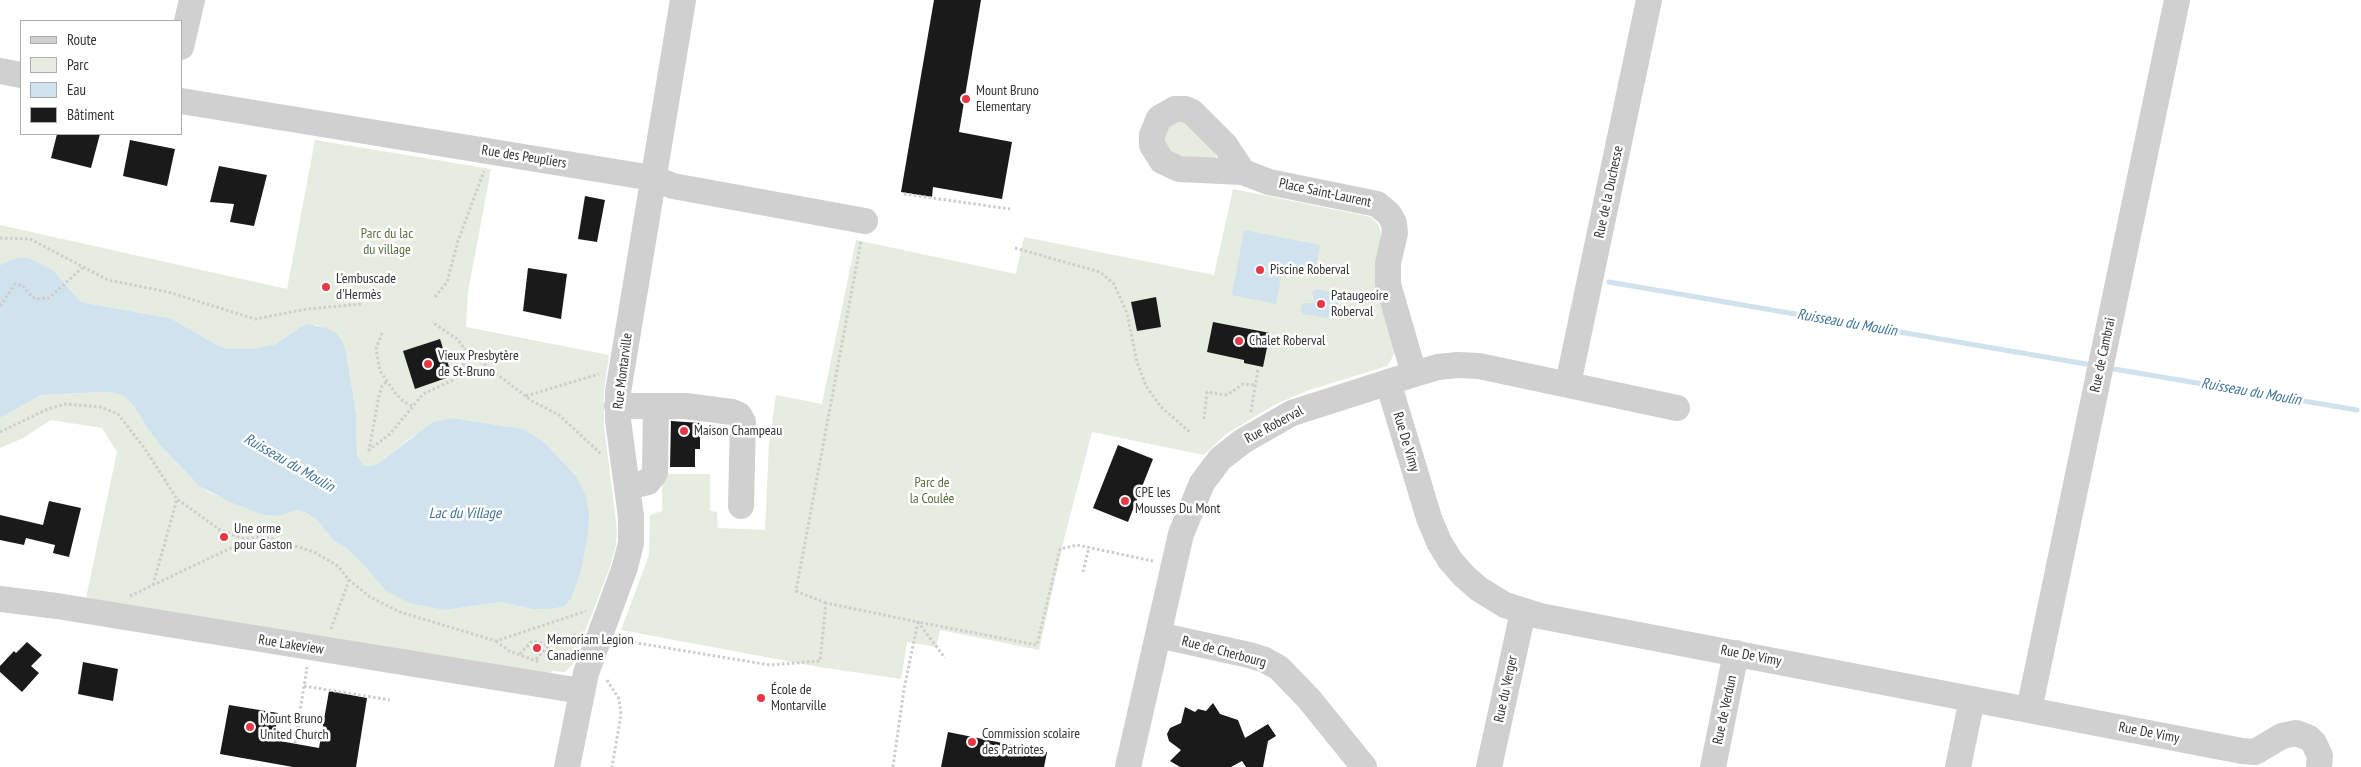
<!DOCTYPE html>
<meta charset="utf-8">
<style>
body{margin:0}
#map{position:relative;width:2361px;height:767px;overflow:hidden;background:#fff;font-family:"PT Sans Narrow",sans-serif}
canvas{display:block}
.legend{position:absolute;left:20px;top:20px;width:162px;height:115px;box-sizing:border-box;background:#fff;border:1px solid #adadad;margin:0;padding:6px 9px;list-style:none;font-size:15px;color:#333}
.legend li{display:flex;align-items:center;gap:10px;height:25px}
.legend b{width:25px;border:1px solid #adadad}
</style>
<div id="map">
<canvas width="2361" height="767"></canvas>
<ul class="legend">
<li><b style="height:6px;background:#d0d0d0"></b>Route</li>
<li><b style="height:14px;background:#e6ecdf"></b>Parc</li>
<li><b style="height:14px;background:#cfe2ee"></b>Eau</li>
<li><b style="height:14px;background:#1a1a1a"></b>Bâtiment</li>
</ul>
</div>
<script>
const g = document.querySelector('canvas').getContext('2d');
g.lineJoin = 'round';
function fill(path, color) { g.fillStyle = color; g.fill(path, 'evenodd'); }
const poly = rows => new Path2D(rows.map(r => 'M' + r).join(''));
function strokePath(path, color, width, dash) { g.strokeStyle = color; g.lineWidth = width; g.lineCap = dash ? 'butt' : 'round'; g.setLineDash(dash || []); g.stroke(path); }
function label(font, color, halo, rows, align = 'center') {
  g.font = font + ' "PT Sans Narrow",sans-serif'; g.lineWidth = 5; g.setLineDash([]); g.textBaseline = 'middle'; g.strokeStyle = halo; g.fillStyle = color; for (const [text, x, y, turn = 0] of rows) {
    g.save(); g.translate(x, y); g.rotate((+turn || 0) * Math.PI / 180); g.textAlign = isNaN(turn) ? turn : align; if (halo) g.strokeText(text, 0, 0); g.fillText(text, 0, 0); g.restore();
  }
}
fill(poly([
 [1182,119,1215,147,1216,158,1209,161,1174,154,1166,149,1163,129],
 [315,140,491,169,468,292,466,327,609,355,604,391,604,426,617,530,616,545,610,567,572,665,565,672,552,671,551,675,86,598,117,452,102,428,51,420,23,438,0,448,0,418,41,395,104,392,116,393,125,397,134,406,147,428,160,445,193,480,208,492,263,515,280,516,296,510,307,513,317,520,333,540,346,548,367,569,385,590,445,610,501,602,532,609,549,609,563,607,571,599,580,574,575,475,543,441,523,429,453,418,413,436,376,465,363,466,357,456,356,413,346,352,336,333,317,325,300,327,276,344,252,349,228,349,217,345,170,318,85,303,79,300,53,270,29,258,16,258,0,265,0,225,287,289],
 [1233,189,1371,217,1378,224,1382,236,1375,273,1376,291,1395,352,1391,360,1387,366,1309,390,1276,404,1226,434,1204,455,1092,432,1064,539,1039,650,940,630,936,647,907,642,901,679,819,667,621,630,649,555,650,515,662,511,662,474,710,474,710,511,717,512,718,528,765,530,769,444,776,395,822,404,856,240,1016,274,1024,237,1214,275]
]), '#e6ecdf');
fill(poly([
 [1244,230,1320,245,1315,273,1283,267,1276,304,1232,295],
 [16,258,29,258,53,270,79,300,85,303,170,318,217,345,228,349,252,349,276,344,300,327,308,324,326,328,336,333,342,341,346,352,356,413,357,456,364,466,376,465,433,422,453,418,523,429,543,441,575,475,585,493,589,514,588,534,580,574,571,599,563,607,549,609,532,609,501,602,445,610,409,603,385,590,367,569,346,548,333,540,317,520,307,513,296,510,280,516,263,515,228,501,199,486,160,445,147,428,134,406,125,397,116,393,104,392,41,395,0,418,0,265],
 [1317,289,1335,293,1340,297,1338,306,1331,309,1328,318,1303,314,1300,310,1303,303,1315,303,1312,292]
]), '#cfe2ee');
strokePath(poly([
 [1609,282,2086,364],
 [2114,369,2357,410]
]), '#cfe2ee', 5);
fill(poly([
 [934,0,981,0,959,132,1012,142,1002,199,933,187,932,197,901,192],
 [57,134,100,134,91,168,51,158],
 [130,140,175,149,167,186,123,176],
 [219,166,267,175,254,226,230,222,234,204,210,202],
 [585,196,605,200,597,242,578,239],
 [528,268,567,274,561,319,523,311],
 [1156,297,1161,327,1137,331,1131,302],
 [1213,322,1270,333,1263,367,1244,363,1244,360,1207,352],
 [440,339,452,376,415,389,403,351],
 [671,421,700,423,700,449,695,449,695,467,670,467],
 [1118,445,1153,459,1128,522,1093,508],
 [49,501,81,508,69,557,53,553,55,545,26,538,24,545,0,540,0,515,43,525],
 [27,642,42,655,31,666,39,673,22,692,0,672,0,666,14,651,16,653],
 [83,662,118,669,113,701,78,694],
 [329,691,367,698,356,767,293,767,220,754,229,705,278,713,274,740,319,748],
 [1213,703,1220,714,1238,720,1245,738,1268,724,1276,736,1268,741,1263,767,1246,767,1242,761,1231,767,1180,767,1170,761,1181,750,1169,741,1167,734,1170,728,1181,723,1185,707,1195,712,1198,709,1206,711],
 [948,732,1047,752,1044,767,941,767]
]), '#1a1a1a');
strokePath(poly([
 [904,194,1010,209],
 [0,238,30,239,108,280,168,292,255,319,307,309,363,304],
 [1015,248,1100,272,1114,284,1127,313,1137,362,1146,386,1161,407,1191,433],
 [435,297,447,282,458,241,484,171],
 [0,306,15,284,22,285,31,296,36,299,49,298,82,268],
 [382,333,376,349,380,371,396,394,404,402,413,406],
 [464,349,532,401,559,415,601,454],
 [386,382,382,386,379,396,369,450,390,434,423,394,455,379,462,370,466,355,464,348,457,339,432,322],
 [526,396,599,374],
 [1251,412,1258,369],
 [1204,419,1207,392,1227,395,1243,384,1256,385],
 [0,432,48,409,66,404,100,407,118,414,145,449,177,499,220,530,245,539],
 [1083,572,1089,547],
 [153,585,177,499],
 [130,596,233,547,245,539,256,537,274,539,314,552,338,566,349,580,370,597,400,612,496,641,586,611],
 [826,603,796,591,861,241],
 [331,629,349,580],
 [619,640,770,665,820,661,826,603,918,622,945,658],
 [496,641,509,651,539,662],
 [520,654,532,641,549,645],
 [536,659,550,645,577,634],
 [607,680,619,699,621,715,612,767],
 [304,686,390,700],
 [295,743,307,667],
 [893,767,904,689,918,622,1037,645,1060,549,1077,545,1153,561]
]), '#cdcdcd', 3, [2.5, 2.5]);
strokePath(poly([
 [181,47,192,0],
 [0,71,21,75],
 [181,101,634,175,653,178,673,186,865,221],
 [1175,109,1185,109,1192,112,1226,146,1243,172,1179,169,1162,161,1152,145,1152,135,1159,118,1175,109],
 [1243,172,1269,182,1377,204,1389,214,1394,223,1395,233,1388,263,1388,284,1414,374],
 [1388,382,1429,518,1439,542,1450,560,1464,576,1479,589,1505,605,1540,616,2242,751,2255,752,2282,736,2296,733,2309,738,2314,743,2320,756,2319,767],
 [1568,384,1649,0],
 [617,406,685,406,732,412,739,415,743,422,741,506],
 [627,487,648,482,655,473,656,406],
 [0,599,57,606,581,691],
 [1158,635,1249,655,1265,660,1279,668,1309,699,1364,767],
 [2029,710,2177,0],
 [567,767,586,673,625,567,631,543,631,517,618,420,618,392,683,0],
 [1128,767,1181,534,1202,483,1220,459,1243,441,1292,413,1414,374,1438,367,1458,365,1479,366,1677,408],
 [1489,767,1523,612],
 [1713,767,1736,653],
 [1958,767,1972,699]
]), '#d0d0d0', 26);
for (const [x, y, r, color] of [
 [966,99,5,"#e63946"],
 [1260,270,5,"#e63946"],
 [326,287,5,"#e63946"],
 [1321,304,5,"#e63946"],
 [1239,341,5,"#e63946"],
 [428,364,5,"#e63946"],
 [684,431,5,"#e63946"],
 [1125,501,5,"#e63946"],
 [224,537,5,"#e63946"],
 [537,648,5,"#e63946"],
 [761,698,5,"#e63946"],
 [250,727,5,"#e63946"],
 [972,742,5,"#e63946"]
]) { const dot = new Path2D(); dot.arc(x, y, r, 0, 2 * Math.PI); g.fillStyle = color; g.fill(dot); strokePath(dot, '#fff', 2); }
label('14px', '#333', '#fff', [
 ["Mount Bruno",976,91],
 ["Elementary",976,107],
 ["Piscine Roberval",1270,270],
 ["L'embuscade",336,279],
 ["d'Hermès",336,295],
 ["Pataugeoire",1331,296],
 ["Roberval",1331,312],
 ["Chalet Roberval",1249,341],
 ["Vieux Presbytère",438,356],
 ["de St-Bruno",438,372],
 ["Maison Champeau",694,431],
 ["CPE les",1135,493],
 ["Mousses Du Mont",1135,509],
 ["Une orme",234,529],
 ["pour Gaston",234,545],
 ["Memoriam Legion",547,640],
 ["Canadienne",547,656],
 ["École de",771,690],
 ["Montarville",771,706],
 ["Mount Bruno",260,719],
 ["United Church",260,735],
 ["Commission scolaire",982,734],
 ["des Patriotes",982,750]
], 'left');
label('14px', '#333', '#fff', [
 ["Rue des Peupliers",524,157,9],
 ["Rue de la Duchesse",1609,192,-78],
 ["Place Saint-Laurent",1325,193,12],
 ["Rue de Cambrai",2103,355,-78],
 ["Rue Montarville",623,371,-83],
 ["Rue Roberval",1274,425,-28],
 ["Rue De Vimy",1406,442,73],
 ["Rue Lakeview",291,645,9],
 ["Rue de Cherbourg",1224,652,15],
 ["Rue De Vimy",1751,656,11],
 ["Rue du Verger",1506,689,-78],
 ["Rue de Verdun",1725,710,-78],
 ["Rue De Vimy",2149,733,11]
]);
label('14px', '#56703f', '#fff', [
 ["Parc du lac",387,234],
 ["du village",387,250],
 ["Parc de",932,483],
 ["la Coulée",932,499]
]);
label('italic 15px', '#3f7597', '#fff', [
 ["Ruisseau du Moulin",1847,323,10],
 ["Ruisseau du Moulin",2251,392,10],
 ["Ruisseau du Moulin",289,463,30],
 ["Lac du Village",465,514]
]);
</script>
